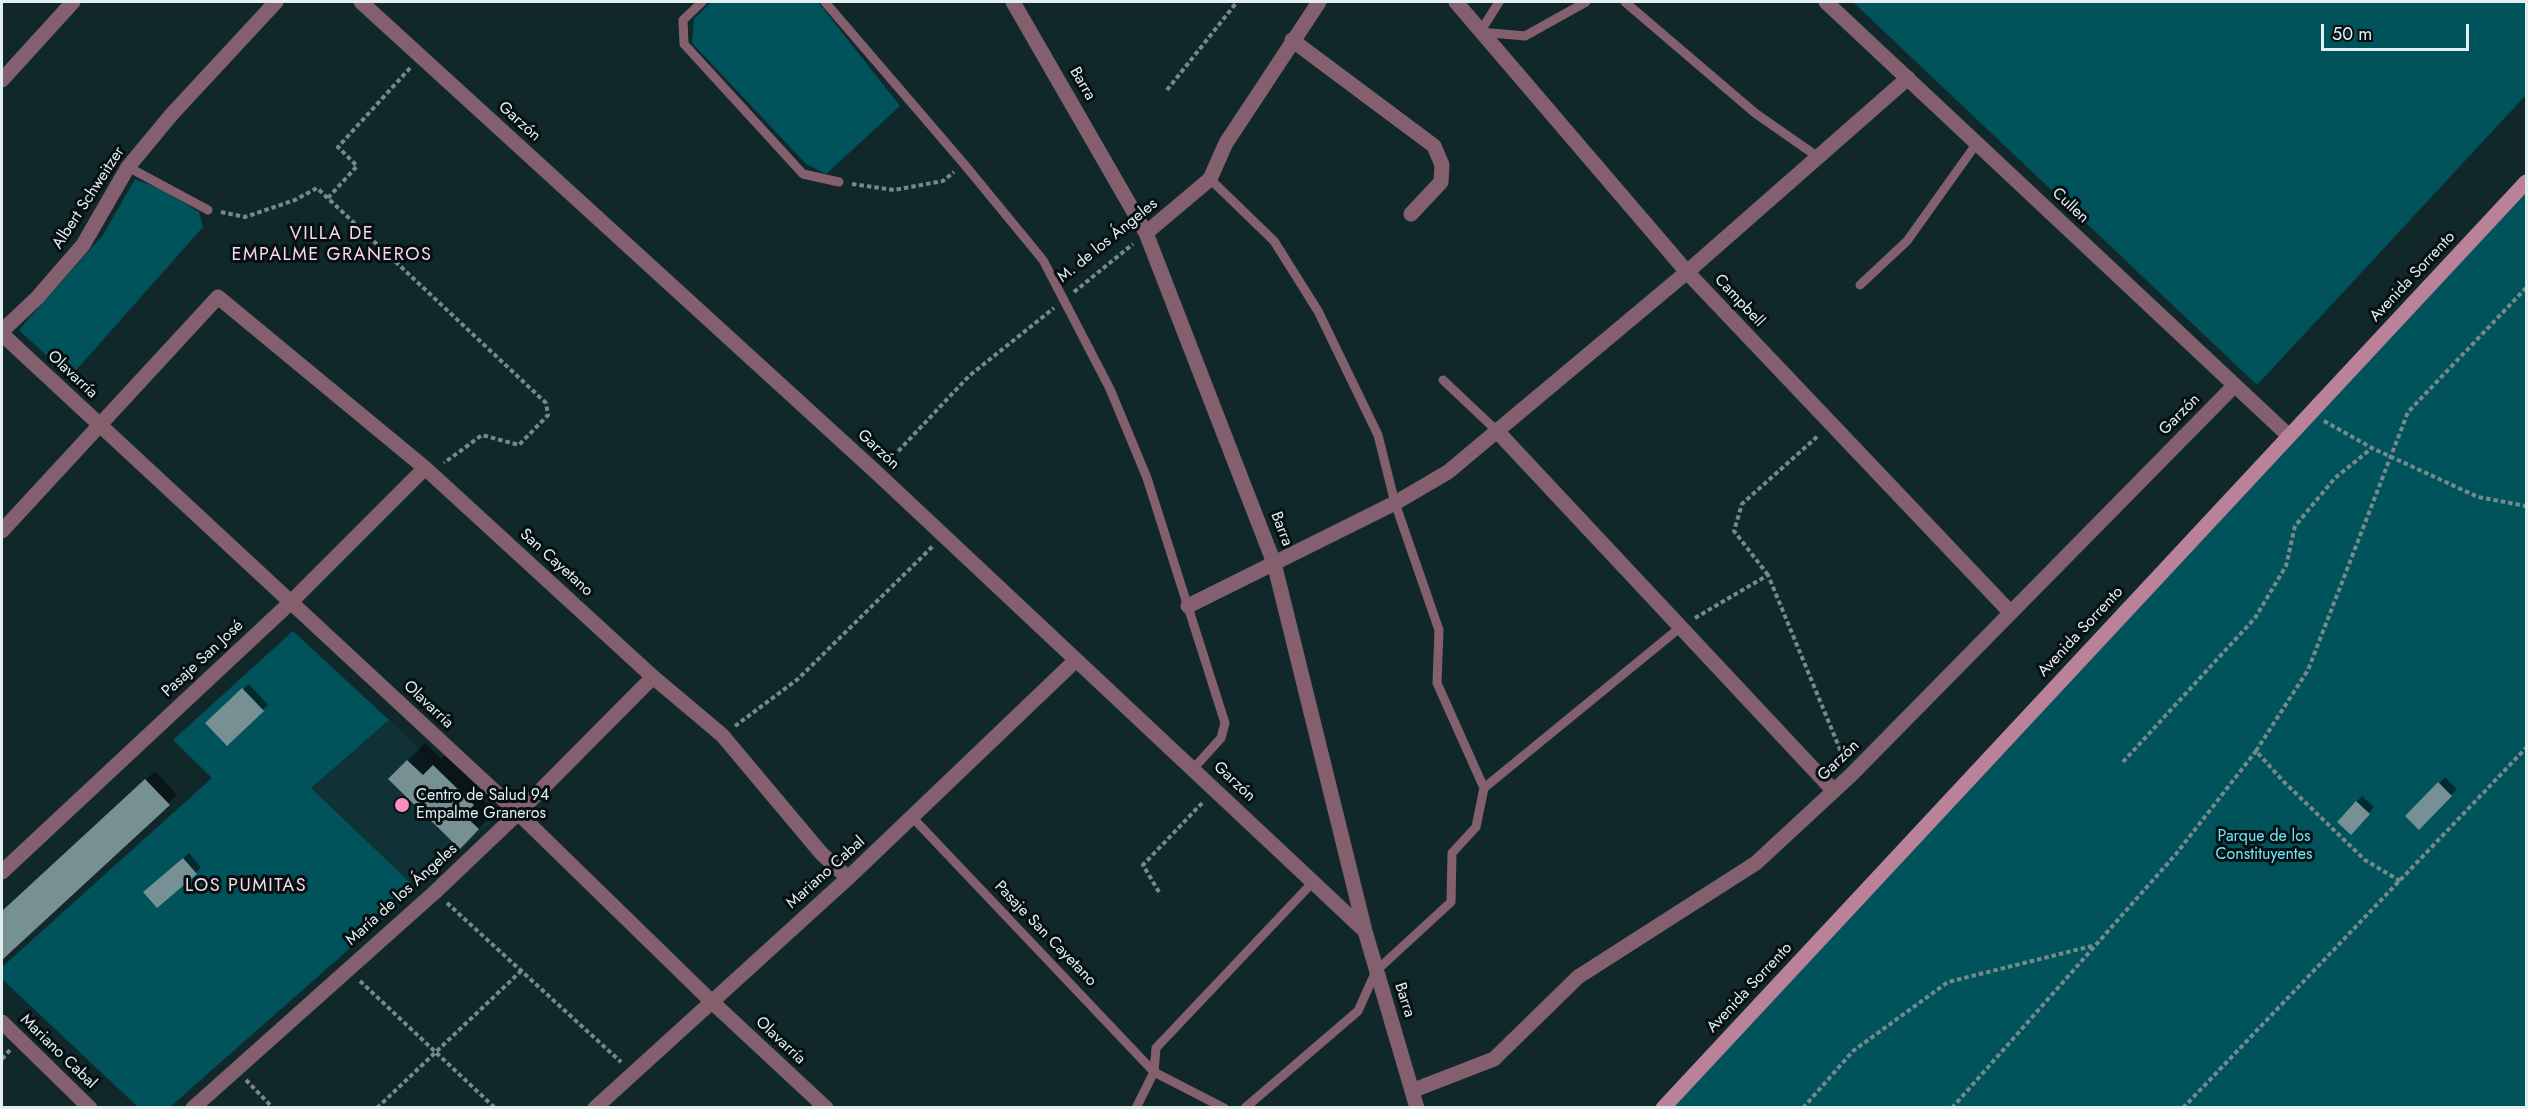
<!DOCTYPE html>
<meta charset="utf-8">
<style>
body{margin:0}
#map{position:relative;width:2528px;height:1109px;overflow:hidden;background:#11282b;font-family:Jost,sans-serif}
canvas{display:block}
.frame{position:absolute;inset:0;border:3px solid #e1eff1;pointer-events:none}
.scale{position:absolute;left:2321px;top:24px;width:148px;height:27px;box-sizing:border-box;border:3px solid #e1eff1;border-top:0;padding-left:8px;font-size:18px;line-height:21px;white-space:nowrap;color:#e1eff1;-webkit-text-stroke:4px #060f11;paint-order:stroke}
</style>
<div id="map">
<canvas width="2528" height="1109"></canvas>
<div class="frame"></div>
<div class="scale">50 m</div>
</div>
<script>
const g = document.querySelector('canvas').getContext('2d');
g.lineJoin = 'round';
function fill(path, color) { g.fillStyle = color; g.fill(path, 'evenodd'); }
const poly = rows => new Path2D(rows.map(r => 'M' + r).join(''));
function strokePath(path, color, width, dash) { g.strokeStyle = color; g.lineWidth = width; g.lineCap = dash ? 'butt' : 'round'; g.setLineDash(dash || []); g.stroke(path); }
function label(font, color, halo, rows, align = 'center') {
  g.font = font + ' Jost,sans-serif'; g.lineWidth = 6; g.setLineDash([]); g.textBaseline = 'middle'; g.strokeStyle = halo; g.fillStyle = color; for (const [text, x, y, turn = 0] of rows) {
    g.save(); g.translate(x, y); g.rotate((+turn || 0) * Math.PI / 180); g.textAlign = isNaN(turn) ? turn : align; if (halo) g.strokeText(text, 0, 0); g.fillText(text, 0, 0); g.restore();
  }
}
fill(poly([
 [389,720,493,821,417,889,311,788]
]), '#103237');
fill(poly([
 [711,2,818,2,900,106,826,174,806,164,692,43,694,19],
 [1853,2,2526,2,2526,95,2257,385],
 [135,179,158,188,199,212,203,227,70,377,19,330,103,235],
 [2526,182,2526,1107,1663,1108],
 [293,631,389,720,311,788,417,889,170,1107,138,1107,2,979,2,967,212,778,173,740]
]), '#00535b');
fill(poly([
 [249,684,268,705,227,744,207,723],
 [425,743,441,759,452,749,490,786,480,797,495,811,478,830,390,779],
 [155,771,177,795,4,955,2,952,2,912],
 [2445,777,2457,789,2419,828,2407,816],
 [2362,796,2374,807,2351,833,2339,821],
 [189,853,201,867,196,873,151,887]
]), '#0007');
fill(poly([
 [242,688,264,711,227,746,205,723],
 [407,760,423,775,433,765,474,805,464,815,479,829,460,849,388,779],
 [145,779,170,805,2,960,2,911],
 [2438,782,2452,796,2419,830,2405,816],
 [2356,801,2370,814,2351,835,2337,822],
 [183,858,197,874,157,908,143,892]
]), '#769093');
strokePath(poly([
 [1167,90,1237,2],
 [852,184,894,190,943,181,954,172],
 [328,198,357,166,338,147,410,68],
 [221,212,245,217,295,200,317,188,546,403,548,415,519,445,482,435,444,463],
 [1074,292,1133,244],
 [2324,421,2372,448,2478,497,2526,506],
 [888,462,969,376,1054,308],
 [1768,575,1734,531,1742,504,1819,435],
 [1695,618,1768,575,1844,759],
 [735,726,798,679,933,546],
 [2123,762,2255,618,2286,566,2295,526,2335,478,2372,448],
 [2400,881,2365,860,2283,781,2256,751,2308,670,2408,412,2526,288],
 [1159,892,1143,865,1204,801],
 [447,903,621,1062],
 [360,981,495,1108],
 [2,1059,10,1050],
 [246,1080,273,1108],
 [377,1108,521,971],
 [1803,1108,1853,1051,1948,982,2092,946],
 [1952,1108,2176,854,2256,751],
 [2183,1108,2526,748]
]), '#76898c', 4, [4.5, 3]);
strokePath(poly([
 [702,2,683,20,684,44,803,174,839,182],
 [825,2,964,164,1043,260,1110,389,1147,478,1225,723,1221,738,1193,769],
 [1499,2,1480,32,1525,36,1586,2],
 [1625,2,1755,113,1818,157],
 [128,167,208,210],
 [1210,179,1274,241,1318,311,1378,435,1395,503,1439,630,1437,683,1484,788,1476,827,1452,853,1451,902,1376,971,1358,1011,1245,1108],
 [1860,285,1907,241,1977,143],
 [1443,380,1496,430],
 [1484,788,1682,626],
 [913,818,1154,1072,1224,1108],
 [1136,1108,1154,1072,1156,1048,1314,881]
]), '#84606f', 9);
strokePath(poly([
 [361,2,877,473,1365,931],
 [1013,2,1146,233,1274,563,1365,931,1417,1108],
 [1456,2,1687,272,2010,612],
 [1826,2,2289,436],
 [1292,40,1434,146,1442,165,1441,182,1411,214],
 [2,80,73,2],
 [1146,233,1210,179,1226,143,1319,2],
 [2,331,37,298,83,245,128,167,172,114,276,2],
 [2,334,518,813,711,1001,826,1108],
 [1496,430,1834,791],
 [2,531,218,297,425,468,653,677,722,735,821,853,848,878],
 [1188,606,1395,503,1448,472,1687,272,1908,78],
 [2,872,291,602,425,468],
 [2,1022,90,1108],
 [1414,1090,1494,1059,1578,977,1756,863,1851,775,2235,385],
 [193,1108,435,892,518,813,653,677],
 [595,1108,848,878,1076,660]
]), '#84606f', 15);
strokePath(poly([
 [1663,1108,2526,182]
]), '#ba8299', 15);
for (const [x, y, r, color] of [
 [402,805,8,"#fd8ebf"]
]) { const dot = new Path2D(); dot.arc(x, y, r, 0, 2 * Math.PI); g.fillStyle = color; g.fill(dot); strokePath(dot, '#060f11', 2); }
label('16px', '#e1eff1', '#060f11', [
 ["Barra",1082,84,60],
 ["Garzón",519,122,42],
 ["Albert Schweitzer",89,198,-57],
 ["Cullen",2070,206,43],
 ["M. de los Ángeles",1108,241,-39],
 ["Avenida Sorrento",2413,277,-47],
 ["Campbell",1739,301,47],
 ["Olavarría",72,375,43],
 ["Garzón",2180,415,-45],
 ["Garzón",878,450,43],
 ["Barra",1281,529,69],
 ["San Cayetano",556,563,42],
 ["Avenida Sorrento",2081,632,-47],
 ["Pasaje San José",203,659,-43],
 ["Olavarría",428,705,43],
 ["Garzón",1839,761,-44],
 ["Garzón",1234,782,43],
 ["Mariano Cabal",826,873,-42],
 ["María de los Ángeles",402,895,-42],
 ["Pasaje San Cayetano",1045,934,46],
 ["Avenida Sorrento",1750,988,-47],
 ["Barra",1404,1000,72],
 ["Olavarría",780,1041,43],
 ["Mariano Cabal",58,1052,44]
]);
label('16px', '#e1eff1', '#060f11', [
 ["Centro de Salud 94",416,796],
 ["Empalme Graneros",416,814]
], 'left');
label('16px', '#6de9f9', '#060f11', [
 ["Parque de los",2264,837],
 ["Constituyentes",2264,855]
]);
g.letterSpacing = '1.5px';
label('18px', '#fad9e6', '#060f11', [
 ["VILLA DE",332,235],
 ["EMPALME GRANEROS",332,256],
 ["LOS PUMITAS",246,887]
]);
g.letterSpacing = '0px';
</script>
